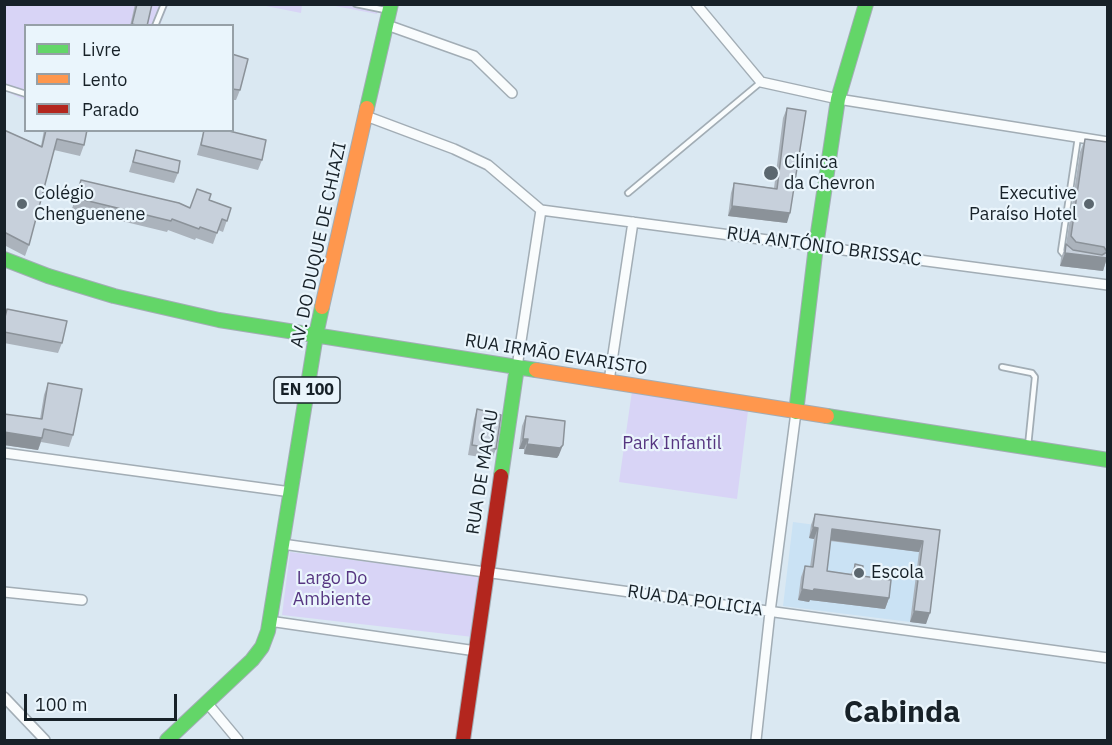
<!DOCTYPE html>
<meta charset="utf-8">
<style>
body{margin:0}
#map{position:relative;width:1112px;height:745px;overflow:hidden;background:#dae8f2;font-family:"IBM Plex Sans",sans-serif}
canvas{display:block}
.frame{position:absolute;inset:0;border:6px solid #172128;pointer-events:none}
.legend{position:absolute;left:24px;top:24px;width:210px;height:108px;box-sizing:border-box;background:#eaf5fc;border:2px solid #96a0a7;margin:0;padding:8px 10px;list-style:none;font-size:18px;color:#172128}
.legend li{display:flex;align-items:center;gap:12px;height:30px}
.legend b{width:30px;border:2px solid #96a0a7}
.scale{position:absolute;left:24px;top:694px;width:153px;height:27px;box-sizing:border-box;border:3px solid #172128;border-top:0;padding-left:8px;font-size:18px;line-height:21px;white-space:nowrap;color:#172128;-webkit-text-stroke:4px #eaf5fc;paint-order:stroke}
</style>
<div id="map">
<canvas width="1112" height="745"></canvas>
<div class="frame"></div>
<ul class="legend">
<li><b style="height:8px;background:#63d668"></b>Livre</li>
<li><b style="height:8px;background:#ff974d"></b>Lento</li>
<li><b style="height:8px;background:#b3261e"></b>Parado</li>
</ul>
<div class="scale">100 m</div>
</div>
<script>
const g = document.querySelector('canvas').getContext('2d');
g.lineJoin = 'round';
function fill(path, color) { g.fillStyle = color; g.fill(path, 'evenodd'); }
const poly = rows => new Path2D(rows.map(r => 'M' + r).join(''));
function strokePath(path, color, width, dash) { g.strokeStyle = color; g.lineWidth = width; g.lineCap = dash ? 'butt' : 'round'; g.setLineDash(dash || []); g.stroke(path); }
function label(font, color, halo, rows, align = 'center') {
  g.font = font + ' "IBM Plex Sans",sans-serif'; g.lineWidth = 4.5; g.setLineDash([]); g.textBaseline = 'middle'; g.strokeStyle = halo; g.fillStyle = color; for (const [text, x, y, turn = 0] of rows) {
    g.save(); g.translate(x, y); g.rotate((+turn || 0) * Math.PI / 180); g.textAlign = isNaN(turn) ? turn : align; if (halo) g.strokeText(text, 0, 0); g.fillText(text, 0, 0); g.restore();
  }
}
fill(poly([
 [793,522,936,541,926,624,783,606]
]), '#cae2f4');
fill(poly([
 [5,5,168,5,160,25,26,26,25,100,5,91],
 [261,5,302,5,301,13],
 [330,5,379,5,377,14],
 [632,391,748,411,737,499,619,482],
 [290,552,480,576,473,637,282,615]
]), '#d8d4f6');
const lane = poly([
 [356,4,385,10],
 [155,26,164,4],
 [4,87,26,94],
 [628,193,761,82],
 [1066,257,1061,251,1078,137],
 [1002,367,1032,373,1035,377,1028,446]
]);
const street = poly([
 [696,4,761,82,838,99,1108,142],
 [387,25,474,56,512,93],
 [366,116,454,149,488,165,541,210],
 [541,210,1108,285],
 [517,367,541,210],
 [609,381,633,222],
 [4,453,291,492],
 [282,544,1108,658],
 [4,592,82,600],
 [269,621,476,651],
 [4,697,45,740],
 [208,704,238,740],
 [756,740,770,612,796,412]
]);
const fast = poly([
 [367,108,391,4],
 [4,259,48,276,114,296,219,320,536,370],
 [796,412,816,246,838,99,866,4],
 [827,416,1108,460],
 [501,476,517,367],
 [167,740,252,660,262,647,268,631,316,335,322,307]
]);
const slow = poly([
 [322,307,367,108],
 [536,370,827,416]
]);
const jam = poly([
 [463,740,501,476]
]);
strokePath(lane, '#a2adb5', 8);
strokePath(street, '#a2adb5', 12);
strokePath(fast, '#a2adb5', 16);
strokePath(slow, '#a2adb5', 16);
strokePath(jam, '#a2adb5', 16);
strokePath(lane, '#f9fcfd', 4.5);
strokePath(street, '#f9fcfd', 9);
strokePath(fast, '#63d668', 14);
strokePath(slow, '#ff974d', 14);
strokePath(jam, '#b3261e', 14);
fill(poly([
 [135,4,152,4,147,26,130,26],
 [232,54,240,90,236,100,232,100],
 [787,108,787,223,728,216,731,193,734,183,774,188,783,118],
 [4,130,41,146,44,130,87,130,84,145,80,156,54,150,29,245,25,256,4,245],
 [204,130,225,130,262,160,258,170,197,155],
 [1085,139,1107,142,1107,258,1103,271,1060,266,1061,258,1066,245,1080,152],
 [136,150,178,173,174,183,129,172],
 [81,180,190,208,209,200,231,208,223,232,218,230,213,244,196,238,195,240,168,230,167,232,72,209,77,191],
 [7,309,62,343,58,353,4,343,4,315],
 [48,383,73,435,69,447,41,442,38,450,4,445,4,414,40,419,44,395],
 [477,409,496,449,492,459,468,455,474,419],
 [526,416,559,455,557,458,524,454,524,449,519,449,522,426],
 [815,514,940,530,926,624,910,622,919,552,830,541,827,571,851,574,855,564,862,576,889,598,885,609,810,600,809,602,798,600,801,577,805,566,810,567,814,539,809,538,811,525]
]), '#abb3bc');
fill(poly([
 [732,206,790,213,787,223,728,216],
 [1065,253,1107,258,1103,271,1060,266],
 [4,432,42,438,38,450,4,445],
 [523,439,528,439,524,449,519,449],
 [527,444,563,445,559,455,557,458,524,454],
 [813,527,818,528,814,539,809,538],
 [832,529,923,541,919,552,828,540],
 [802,589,814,589,889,598,885,609,810,600,809,602,798,600],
 [914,611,930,613,926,624,910,622]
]), '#8b9299');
const building = poly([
 [137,4,152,4,147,26,140,26,132,24,137,4],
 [232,54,248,59,240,90,232,89,232,54],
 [787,108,806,111,790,213,732,206,734,183,777,189,787,108],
 [4,130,42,147,46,130,87,130,84,145,57,139,29,245,4,232,4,130],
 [204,130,225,130,266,140,262,160,201,145,204,130],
 [1085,139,1107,142,1107,258,1065,253,1066,244,1073,250,1102,255,1107,252,1104,247,1076,242,1071,236,1085,139],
 [136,150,180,161,178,173,133,162,136,150],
 [81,180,179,203,190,208,197,189,211,194,209,200,231,208,227,221,222,219,217,233,200,227,199,229,172,219,171,221,76,198,81,180],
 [7,309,67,321,62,343,4,332,4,321,7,309],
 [48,383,82,389,73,435,44,429,42,438,4,432,4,414,42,419,48,383],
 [477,409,501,415,496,449,472,445,477,409],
 [526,416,565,421,563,445,560,448,527,444,528,439,523,439,526,416],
 [815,514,940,530,930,613,914,611,923,541,832,529,827,571,854,575,855,564,863,566,862,576,891,580,889,598,814,589,813,591,802,589,805,566,813,567,818,528,813,527,815,514]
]);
fill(building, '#c7d0db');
strokePath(building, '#8b9299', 1.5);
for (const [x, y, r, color] of [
 [771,173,8,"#5b676f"],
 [22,204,6,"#5b676f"],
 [1089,204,6,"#5b676f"],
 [859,573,6,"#5b676f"]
]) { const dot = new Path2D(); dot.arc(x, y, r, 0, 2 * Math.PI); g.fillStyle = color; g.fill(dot); strokePath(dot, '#eaf5fc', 2); }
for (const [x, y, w] of [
 [307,390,66]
]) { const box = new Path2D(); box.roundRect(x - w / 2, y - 13, w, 26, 4.5); g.fillStyle = '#eaf5fc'; g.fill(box); strokePath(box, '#172128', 1.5); }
label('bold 16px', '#172128', null, [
 ["EN 100",307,390]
]);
label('18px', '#172128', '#eaf5fc', [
 ["Clínica",784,163],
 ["da Chevron",784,184],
 ["Colégio",34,194],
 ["Chenguenene",34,215],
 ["Executive",1077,194,"right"],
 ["Paraíso Hotel",1077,215,"right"],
 ["Escola",871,573]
], 'left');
label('18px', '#172128', '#eaf5fc', [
 ["AV. DO DUQUE DE CHIAZI",319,245,-78],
 ["RUA ANTÓNIO BRISSAC",824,247,8],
 ["RUA IRMÃO EVARISTO",556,355,9],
 ["RUA DE MACAU",483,472,-81],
 ["RUA DA POLICIA",695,601,8]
]);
label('18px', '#563581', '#eaf5fc', [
 ["Park Infantil",672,444],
 ["Largo Do",332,579],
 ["Ambiente",332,600]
]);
label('bold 30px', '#172128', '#eaf5fc', [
 ["Cabinda",902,713]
]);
</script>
